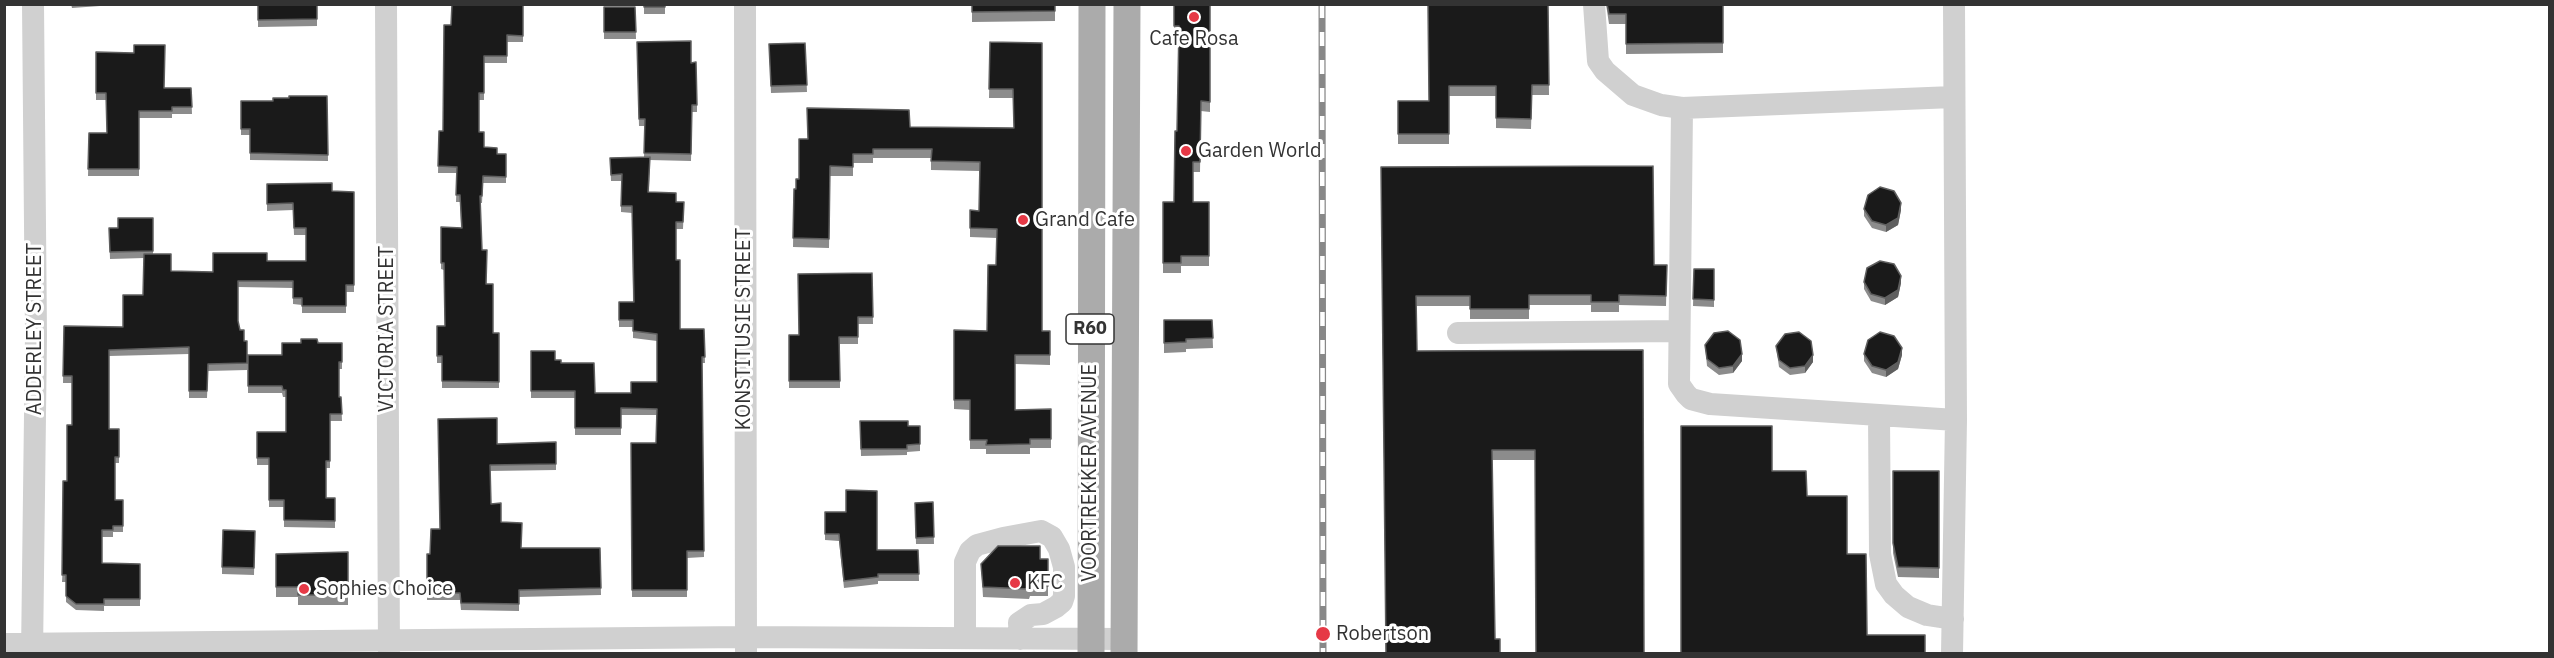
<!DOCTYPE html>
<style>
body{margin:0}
#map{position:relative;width:2554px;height:658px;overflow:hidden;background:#fff;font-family:"IBM Plex Sans",sans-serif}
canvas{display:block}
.frame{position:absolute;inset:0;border:6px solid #333;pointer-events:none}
</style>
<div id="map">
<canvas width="2554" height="658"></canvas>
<div class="frame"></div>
</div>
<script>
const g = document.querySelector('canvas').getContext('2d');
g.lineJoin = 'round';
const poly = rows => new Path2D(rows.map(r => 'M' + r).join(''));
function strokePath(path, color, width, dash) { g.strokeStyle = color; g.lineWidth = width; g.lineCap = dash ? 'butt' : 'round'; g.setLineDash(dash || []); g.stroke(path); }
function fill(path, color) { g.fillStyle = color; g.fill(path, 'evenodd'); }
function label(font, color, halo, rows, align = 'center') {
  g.font = font + ' "IBM Plex Sans",sans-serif'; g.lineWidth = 6; g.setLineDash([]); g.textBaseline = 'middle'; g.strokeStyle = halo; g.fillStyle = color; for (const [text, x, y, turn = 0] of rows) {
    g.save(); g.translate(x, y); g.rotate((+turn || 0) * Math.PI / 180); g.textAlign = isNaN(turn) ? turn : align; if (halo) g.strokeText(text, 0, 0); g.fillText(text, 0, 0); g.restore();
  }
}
strokePath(poly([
 [386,4,389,654],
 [745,4,746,654],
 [1594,4,1598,61,1605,71,1633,95,1661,105,1682,108,1953,97],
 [1682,108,1679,384,1686,394,1691,399,1710,404,1956,420],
 [1458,333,1679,331],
 [1879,415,1880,554,1886,584,1894,595,1908,607,1927,615,1953,619],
 [965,637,965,562,970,551,977,545,1003,538,1041,531,1052,537,1059,549,1064,567,1064,596,1062,602,1056,607,1043,614,1031,615,1019,623,1020,639],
 [4,644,745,637,1124,639],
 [32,654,36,335,33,4],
 [1952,654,1956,420,1954,4]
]), '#d0d0d0', 22);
strokePath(poly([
 [1091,654,1092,4],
 [1124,654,1127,4]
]), '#ababab', 27);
const rail = poly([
 [1322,4,1323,654]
]);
strokePath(rail, '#888', 7);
strokePath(rail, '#fff', 4.5, [14]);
fill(poly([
 [71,4,100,4,100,6,72,8],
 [258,4,317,4,317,26,258,27],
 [523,4,523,42,507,42,507,63,484,63,484,100,479,100,479,132,484,147,497,154,506,154,506,183,483,183,482,203,480,203,482,250,493,333,499,333,499,388,442,388,442,363,437,363,437,326,445,326,444,270,441,269,441,227,461,228,460,202,456,202,457,173,438,173,439,131,443,131,451,25],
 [644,4,665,4,665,14,644,14],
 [972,4,1055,4,1055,21,972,22],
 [1174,4,1210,4,1210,112,1201,111,1200,172,1193,172,1193,202,1209,202,1209,266,1181,266,1181,273,1163,273,1163,202,1174,202,1177,131,1179,36,1174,36],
 [1548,4,1549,95,1532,95,1531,129,1496,128,1496,96,1449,96,1449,144,1398,144,1398,101,1429,101],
 [1606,4,1723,4,1723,53,1626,54,1626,24,1609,24],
 [604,7,635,7,636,39,604,39],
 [637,42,691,63,697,105,697,112,692,112,691,161,650,160,649,192,676,202,684,202,683,229,676,229,676,260,680,329,704,329,705,363,702,363,704,557,687,558,687,597,632,597,631,443,656,443,657,415,621,415,621,435,575,435,575,398,531,398,531,351,561,363,595,393,631,393,657,382,657,341,633,338,633,327,619,327,619,302,633,302,632,213,621,212,621,181,611,181,610,158,644,157,645,126,639,126],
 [990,42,1042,43,1042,331,1050,331,1050,365,1015,364,1015,410,1051,409,1051,448,1030,448,1030,454,986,454,986,449,970,449,970,410,954,409,954,330,987,331,996,265,997,238,970,237,970,210,979,211,979,171,931,170,931,158,873,158,873,163,853,163,853,176,830,176,829,248,793,247,794,189,796,189,799,179,808,139,910,127,1014,128,1013,98,989,98],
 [805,43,807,92,771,93,769,44],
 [96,52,164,88,191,88,192,114,172,114,172,118,139,118,139,176,88,176,89,133,107,133,106,100,96,100],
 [327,96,328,161,250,160,250,135,241,135,241,101,273,101,289,98],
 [1381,167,1654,265,1667,265,1666,306,1619,305,1619,312,1591,312,1591,305,1529,305,1529,319,1470,319,1470,306,1416,306,1417,351,1643,350,1535,460,1492,460,1386,654],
 [267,184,332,191,354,192,354,292,346,292,346,313,302,313,302,305,293,304,293,288,238,287,238,321,240,330,244,341,247,341,247,370,208,371,207,398,189,398,189,354,109,356,109,429,119,429,119,463,115,463,115,500,123,500,123,532,113,532,113,537,102,537,102,563,140,564,140,606,104,606,104,611,76,610,66,602,66,582,62,582,67,481,72,425,72,383,63,383,64,326,123,327,143,295,144,258,110,259,109,228,118,228,153,218,153,254,171,271,213,272,267,261,306,261,306,235,294,235,293,210,267,211],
 [1864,209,1901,210,1898,225,1886,232,1872,228,1864,216],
 [1694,269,1714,269,1714,307,1693,306],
 [872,273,873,324,858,324,858,344,840,344,840,388,789,388,789,335,799,335],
 [1864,282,1901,283,1898,297,1885,305,1871,301,1864,289],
 [1164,320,1212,320,1213,348,1186,349,1186,352,1164,353],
 [318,343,342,343,342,369,339,369,339,397,341,397,342,421,330,421,330,468,326,468,326,498,335,498,335,528,284,527,284,507,269,507,269,465,257,465,257,432,286,432,286,397,283,397,282,393,248,393,248,355,282,355],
 [1705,345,1742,361,1733,373,1719,375,1707,366],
 [1776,346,1813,362,1805,373,1790,375,1779,367],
 [1864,354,1902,355,1898,369,1886,377,1872,373,1864,361],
 [860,421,908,426,920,426,920,451,907,452,907,455,861,456],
 [556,442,556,470,490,471,491,504,501,522,521,548,600,548,601,595,519,597,519,611,461,610,460,600,427,600,427,554,430,554,440,529,497,444],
 [1893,471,1939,471,1939,578,1898,577,1893,553],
 [933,502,934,544,916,544,915,503],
 [825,512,877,550,918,550,919,581,878,581,878,584,844,588,839,541,825,540],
 [255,531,254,575,222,574,222,567],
 [348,552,348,605,298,605,298,597,276,597,276,554],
 [1040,559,1048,559,1048,596,1030,596,1029,599,983,597,981,564]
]), '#8c8c8c');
fill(poly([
 [1901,203,1901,210,1898,225,1886,232,1886,225],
 [1901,276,1901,283,1898,297,1885,305,1885,298],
 [1902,348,1902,355,1898,369,1886,377,1886,370],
 [1742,354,1742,361,1733,373,1733,366],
 [1813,355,1813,362,1805,373,1805,366]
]), '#5f5f5f');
const building = poly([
 [258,4,317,4,317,19,258,20,258,4],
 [452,4,523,4,523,36,507,35,507,56,484,56,484,93,479,93,479,132,484,132,484,147,497,148,497,154,506,154,506,177,483,176,482,196,480,196,482,250,487,250,486,284,493,284,493,333,499,333,499,382,442,381,442,356,437,356,437,326,445,326,444,263,441,263,441,227,462,228,460,195,456,195,457,167,438,166,439,131,443,131,444,25,451,25,452,4],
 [644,4,665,4,665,7,644,7,644,4],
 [972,4,1055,4,1055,11,972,12,972,4],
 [1174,4,1210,4,1210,102,1201,101,1200,162,1193,162,1193,202,1209,202,1209,256,1181,256,1181,263,1163,263,1163,202,1174,202,1175,131,1177,131,1179,26,1174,26,1174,4],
 [1428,4,1548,4,1549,85,1532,85,1531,119,1496,118,1496,86,1449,86,1449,134,1398,134,1398,101,1429,101,1428,4],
 [1607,4,1723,4,1723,43,1626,44,1626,14,1609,14,1607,4],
 [604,7,635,7,636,32,604,32,604,7],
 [691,41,691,63,696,62,697,105,692,105,691,154,644,153,645,119,639,119,637,42,691,41],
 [990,42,1042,43,1042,331,1050,331,1050,355,1015,355,1015,410,1051,409,1051,439,1030,439,1030,444,986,445,987,440,970,440,970,400,954,400,954,330,987,331,988,265,996,265,997,229,970,228,970,210,979,211,980,162,931,161,932,149,873,149,873,154,853,154,853,167,830,166,829,239,793,238,794,189,796,189,796,179,799,179,799,139,808,139,807,108,909,110,910,127,1014,128,1013,89,989,89,990,42],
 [805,43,807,85,771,86,769,44,805,43],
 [134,45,165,45,164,88,191,88,192,107,172,107,172,111,139,111,139,169,88,169,89,133,107,133,106,93,96,93,96,52,134,53,134,45],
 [289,96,327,96,328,155,250,153,250,129,241,129,241,101,273,101,273,98,289,98,289,96],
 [650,157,648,192,676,193,676,202,684,202,683,222,676,222,676,260,680,260,680,329,704,329,705,357,702,357,704,551,687,551,687,590,632,590,631,443,656,443,657,409,621,408,621,428,575,428,575,391,531,391,531,351,555,351,555,360,561,360,561,363,594,363,595,393,631,393,631,382,657,382,657,334,633,331,633,320,619,320,619,302,634,302,632,206,621,206,622,174,611,175,610,158,650,157],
 [1653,166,1654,265,1667,265,1666,296,1619,295,1619,302,1591,302,1591,295,1529,295,1529,309,1470,309,1470,296,1416,296,1417,351,1643,350,1644,654,1536,654,1535,450,1492,450,1495,639,1500,639,1500,654,1386,654,1381,167,1653,166],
 [332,183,332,191,354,192,354,285,346,285,346,306,302,306,302,298,293,298,293,281,238,281,238,321,240,330,244,330,244,341,247,341,247,363,208,364,207,391,189,391,189,347,109,350,109,429,119,429,119,457,115,457,115,500,123,500,123,526,113,526,113,530,102,530,102,563,140,564,140,599,104,599,104,604,76,604,66,596,66,575,62,575,63,481,67,481,67,425,72,425,72,376,63,376,64,326,123,327,123,295,143,295,144,254,171,254,171,271,213,272,213,253,267,253,267,261,306,261,306,228,294,228,293,203,267,204,267,184,332,183],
 [1880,187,1894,191,1901,203,1898,218,1886,225,1872,221,1864,209,1868,195,1880,187],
 [118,218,153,218,153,251,110,252,109,228,118,228,118,218],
 [1880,261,1894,264,1901,276,1898,290,1885,298,1871,294,1864,282,1867,268,1880,261],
 [1694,269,1714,269,1714,300,1693,299,1694,269],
 [872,273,873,317,858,317,858,337,839,337,840,381,789,381,789,335,799,335,798,274,872,273],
 [1164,320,1212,320,1213,338,1186,339,1186,342,1164,343,1164,320],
 [1728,331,1740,340,1742,354,1733,366,1719,368,1707,359,1705,345,1714,333,1728,331],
 [1799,332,1811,341,1813,355,1805,366,1790,368,1779,360,1776,346,1785,334,1799,332],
 [1880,332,1894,336,1902,348,1898,362,1886,370,1872,366,1864,354,1868,340,1880,332],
 [301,339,317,339,318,343,342,343,342,362,339,362,339,397,341,397,342,414,330,414,330,461,326,461,326,498,335,498,335,521,284,520,284,500,269,500,269,458,257,458,257,432,286,432,286,390,283,390,282,386,248,386,248,355,282,355,282,343,301,343,301,339],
 [497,418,497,444,556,442,556,464,490,465,491,504,501,503,501,522,522,523,521,548,600,548,601,588,519,590,519,604,461,603,460,593,427,593,427,554,430,554,431,529,440,529,438,419,497,418],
 [860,421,908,421,908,426,920,426,920,444,907,445,907,449,861,449,860,421],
 [1681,426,1772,426,1772,471,1806,471,1807,496,1847,496,1847,554,1866,554,1867,635,1925,635,1925,653,1928,654,1681,654,1681,426],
 [1893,471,1939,471,1939,568,1898,567,1893,543,1893,471],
 [846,490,877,491,877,550,918,550,919,574,878,574,878,577,844,581,839,534,825,534,825,512,846,512,846,490],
 [933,502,934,537,916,538,915,503,933,502],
 [223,530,255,531,254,568,222,567,223,530],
 [998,546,1040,546,1040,559,1048,559,1048,586,1030,586,1029,589,983,587,981,564,998,546],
 [348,552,348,595,298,595,298,587,276,587,276,554,348,552]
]);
fill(building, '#1a1a1a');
strokePath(building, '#5f5f5f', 1.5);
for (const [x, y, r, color] of [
 [1194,17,6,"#e63946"],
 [1186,151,6,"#e63946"],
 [1023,220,6,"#e63946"],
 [1015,583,6,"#e63946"],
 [304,589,6,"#e63946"],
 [1323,634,8,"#e63946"]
]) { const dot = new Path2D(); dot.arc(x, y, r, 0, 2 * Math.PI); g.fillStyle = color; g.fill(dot); strokePath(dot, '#fff', 2); }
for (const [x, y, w] of [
 [1090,329,48]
]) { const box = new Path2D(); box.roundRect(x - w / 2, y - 15, w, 30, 4.5); g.fillStyle = '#fff'; g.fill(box); strokePath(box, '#333', 1.5); }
label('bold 18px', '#333', null, [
 ["R60",1090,329]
]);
label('20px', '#333', '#fff', [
 ["Cafe Rosa",1194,39,"center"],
 ["Garden World",1198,151],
 ["Grand Cafe",1035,220],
 ["KFC",1027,583],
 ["Sophies Choice",316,589],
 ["Robertson",1336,634]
], 'left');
label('20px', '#333', '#fff', [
 ["ADDERLEY STREET",35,329,-90],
 ["VICTORIA STREET",387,329,-90],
 ["KONSTITUSIE STREET",744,329,-90],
 ["VOORTREKKER AVENUE",1090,473,-90]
]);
</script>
